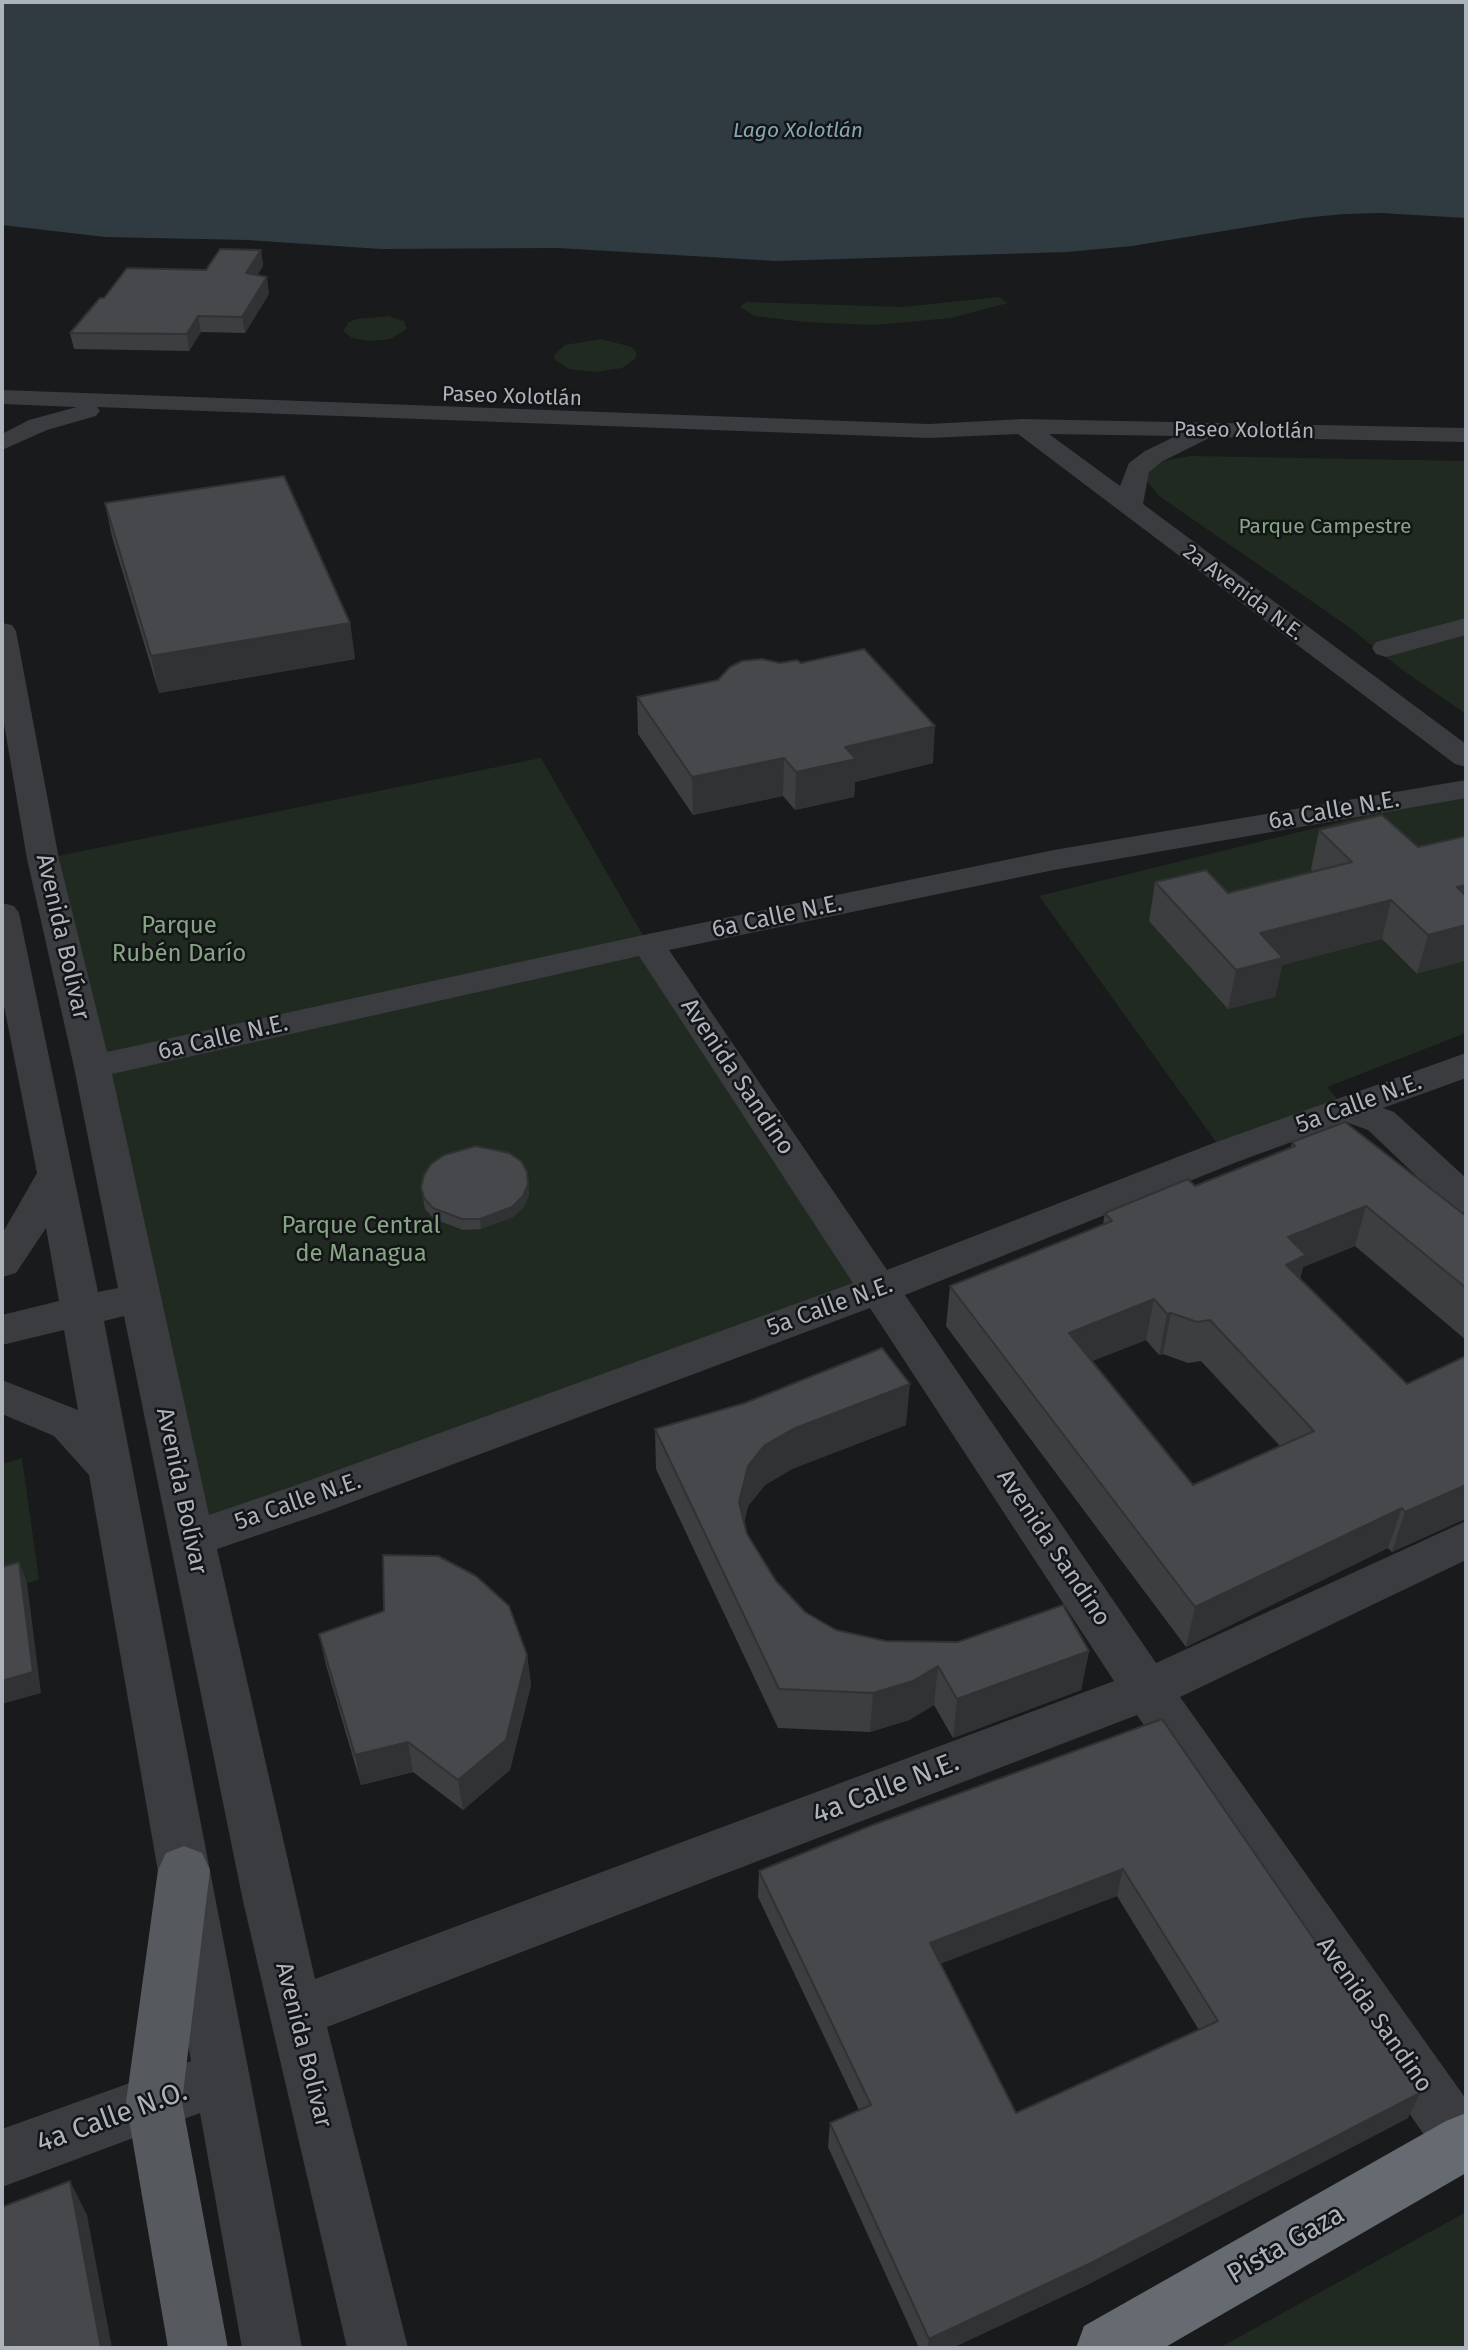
<!DOCTYPE html>
<meta charset="utf-8">
<style>
body{margin:0}
#map{position:relative;width:1468px;height:2350px;overflow:hidden;background:#191a1b;font-family:"Fira Sans",sans-serif}
canvas{display:block}
.frame{position:absolute;inset:0;border:4px solid #acb3bb;pointer-events:none}
</style>
<div id="map">
<canvas width="1468" height="2350"></canvas>
<div class="frame"></div>
</div>
<script>
const g = document.querySelector('canvas').getContext('2d');
g.lineJoin = 'round';
function fill(path, color) { g.fillStyle = color; g.fill(path, 'evenodd'); }
const poly = rows => new Path2D(rows.map(r => 'M' + r).join(''));
function strokePath(path, color, width, dash) { g.strokeStyle = color; g.lineWidth = width; g.lineCap = dash ? 'butt' : 'round'; g.setLineDash(dash || []); g.stroke(path); }
function label(font, color, halo, rows, align = 'center') {
  g.font = font + ' "Fira Sans",sans-serif'; g.lineWidth = 5; g.setLineDash([]); g.textBaseline = 'middle'; g.strokeStyle = halo; g.fillStyle = color; for (const [text, x, y, turn = 0] of rows) {
    g.save(); g.translate(x, y); g.rotate((+turn || 0) * Math.PI / 180); g.textAlign = isNaN(turn) ? turn : align; if (halo) g.strokeText(text, 0, 0); g.fillText(text, 0, 0); g.restore();
  }
}
fill(poly([
 [999,297,1008,303,951,318,874,325,805,322,755,316,740,307,746,302,902,307],
 [388,316,404,321,407,329,390,339,369,341,352,338,343,331,349,322,357,319],
 [601,339,632,347,636,352,636,358,622,368,595,372,569,369,555,360,554,355,565,345],
 [1191,456,1466,461,1466,714,1401,669,1349,627,1159,496,1146,480,1149,469,1166,460],
 [541,758,648,944,879,1289,191,1539,43,859],
 [1466,791,1466,878,1343,901,1252,972,1382,939,1417,974,1466,961,1466,1033,1327,1087,1346,1109,1224,1153,1039,896],
 [22,1458,39,1580,2,1590,2,1464],
 [1466,2212,1466,2348,1219,2348]
]), '#212a21');
fill(poly([
 [2,2,1466,2,1466,218,1381,213,1344,214,1303,218,1132,246,1067,252,776,261,558,248,381,249,247,240,105,237,2,225]
]), '#2f3b40');
fill(poly([
 [2,390,929,424,1023,419,1466,428,1466,442,1211,437,1163,461,1149,472,1143,504,1466,744,1466,767,1455,764,1018,434,929,438,97,407,100,411,96,416,47,430,2,450,2,434,29,420,77,407,2,404,2,390],
 [1049,434,1176,436,1145,451,1129,463,1120,486,1049,434],
 [1466,618,1466,635,1386,657,1376,654,1372,648,1376,642,1466,618],
 [2,623,12,625,16,631,59,859,107,1052,648,934,1054,850,1466,780,1466,798,1054,870,669,950,887,1270,1211,1144,1466,1053,1466,1078,1383,1108,1394,1112,1466,1178,1466,1213,1452,1210,1368,1130,1346,1122,1237,1162,905,1295,1156,1663,1466,1521,1466,1560,1180,1697,1466,2099,1466,2175,1446,2167,1137,1715,327,2027,408,2348,347,2348,243,1901,124,1316,104,1321,302,2348,242,2348,200,2113,2,2187,2,2129,191,2061,89,1475,54,1436,2,1414,2,1380,78,1410,64,1330,2,1345,2,1315,59,1301,46,1228,16,1273,2,1277,2,1234,37,1173,2,996,2,903,14,906,19,913,98,1292,118,1288,74,1067,27,859,2,712,2,623],
 [639,956,853,1283,291,1487,209,1515,112,1074,639,956],
 [870,1308,1114,1681,315,1979,217,1549,323,1513,870,1308]
]), '#3a3c40');
fill(poly([
 [184,1846,202,1853,210,1870,182,2102,228,2348,168,2348,126,2102,158,1870,166,1853,184,1846]
]), '#565a5f');
fill(poly([
 [1466,2113,1466,2173,1164,2348,1076,2348,1084,2326,1446,2121,1466,2113]
]), '#666b71');
fill(poly([
 [261,250,263,266,257,275,269,294,245,333,201,332,189,351,74,349,70,333,104,298,206,270],
 [105,503,350,623,355,659,159,693,112,537],
 [637,697,933,763,855,782,854,797,795,810,783,796,693,815,638,734],
 [1319,830,1418,847,1466,836,1417,974,1382,939,1282,965,1275,997,1228,1009,1149,921,1155,882,1228,893,1313,872,1311,869],
 [1292,1142,1466,1216,1466,1340,1355,1246,1303,1267,1300,1279,1407,1384,1466,1356,1466,1520,1465,1519,1392,1552,1388,1548,1186,1647,946,1326,950,1286,1103,1224,1105,1213,1195,1186,1291,1148],
 [1146,1340,1159,1355,1163,1354,1188,1363,1201,1361,1280,1446,1193,1485,1092,1361],
 [527,1172,529,1195,524,1207,513,1217,481,1229,463,1230,434,1219,425,1209,421,1187],
 [906,1425,792,1469,765,1485,748,1506,744,1523,747,1534,776,1581,805,1612,836,1630,886,1641,1089,1651,1081,1690,953,1738,934,1705,909,1720,870,1732,778,1728,656,1469,655,1429],
 [319,1634,527,1655,531,1685,510,1770,463,1810,413,1772,361,1785,326,1665],
 [1162,1719,1408,2118,1085,2286,952,2348,919,2348,828,2147,830,2123,859,2110,758,1897,759,1871],
 [1117,1896,1199,2030,1016,2113,940,1963]
]), '#3c3e40');
fill(poly([
 [261,250,263,266,248,290,246,273],
 [267,277,269,294,245,333,242,317],
 [198,316,201,332,189,351,187,334],
 [350,623,355,659,159,693,151,656],
 [935,726,933,763,855,782,854,797,795,810,796,772,845,747],
 [784,758,783,796,693,815,692,777],
 [1466,885,1466,921,1457,887],
 [1391,900,1382,939,1282,965,1275,997,1228,1009,1236,970,1260,933],
 [1466,925,1466,961,1417,974,1428,935],
 [528,1184,529,1195,524,1207,513,1217,481,1229,480,1219],
 [1366,1206,1355,1246,1303,1267,1296,1296,1276,1306,1288,1237],
 [1154,1299,1146,1340,1062,1373,1069,1333],
 [1171,1313,1163,1354,1159,1355,1167,1314],
 [910,1384,906,1425,792,1469,765,1485,748,1506,738,1542,739,1502,748,1466,765,1445,793,1429],
 [1466,1485,1466,1515,1465,1519,1392,1552,1405,1512],
 [1402,1508,1388,1548,1186,1647,1195,1607],
 [19,1562,27,1583,41,1693,2,1704,2,1681],
 [1089,1651,1081,1690,953,1738,957,1699],
 [527,1655,531,1685,510,1770,463,1810,458,1780],
 [938,1666,934,1705,909,1720,870,1732,873,1693],
 [408,1742,413,1772,361,1785,355,1755],
 [1123,1869,1117,1896,927,1969,930,1943],
 [1420,2093,1408,2118,1085,2286,952,2348,927,2348,929,2339],
 [70,2181,87,2215,112,2348,101,2348]
]), '#313234');
const building = poly([
 [220,249,261,250,246,273,267,277,242,317,198,316,187,334,70,333,100,298,104,298,127,268,206,270,220,249],
 [284,476,350,623,151,656,105,503,284,476],
 [864,649,935,726,845,747,856,759,796,772,784,758,692,777,637,697,718,680,730,667,742,661,762,659,780,663,797,660,801,663,864,649],
 [1382,815,1418,847,1466,836,1466,885,1457,887,1466,896,1466,925,1428,935,1391,900,1260,933,1283,958,1236,970,1155,882,1206,870,1228,893,1352,862,1319,830,1382,815],
 [1345,1122,1466,1216,1466,1288,1366,1206,1288,1237,1306,1255,1286,1265,1407,1384,1466,1356,1466,1485,1405,1512,1402,1508,1195,1607,950,1286,1112,1221,1105,1213,1188,1179,1195,1186,1295,1146,1292,1142,1345,1122],
 [1154,1299,1167,1314,1171,1313,1197,1322,1210,1320,1314,1431,1193,1485,1069,1333,1154,1299],
 [476,1146,509,1153,521,1161,527,1172,528,1184,523,1196,512,1207,480,1219,462,1219,433,1208,424,1198,421,1187,424,1175,431,1164,444,1155,476,1146],
 [882,1348,910,1384,793,1429,765,1445,748,1466,739,1502,747,1534,776,1581,805,1612,836,1630,886,1641,958,1642,1063,1605,1089,1651,957,1699,938,1666,913,1681,873,1693,779,1689,655,1429,745,1403,882,1348],
 [383,1555,438,1556,476,1576,509,1606,527,1655,506,1740,458,1780,408,1742,355,1755,319,1634,384,1611,383,1555],
 [19,1562,33,1672,2,1681,2,1567,19,1562],
 [1162,1719,1420,2093,1091,2263,929,2339,830,2123,871,2105,759,1871,870,1826,1162,1719],
 [1123,1869,1218,2021,1016,2113,930,1943,1123,1869],
 [70,2181,101,2348,2,2348,2,2207,70,2181]
]);
fill(building, '#46484b');
strokePath(building, '#313234', 2);
label('italic 21px', '#84a6b4', '#141517', [
 ["Lago Xolotlán",798,131]
]);
label('21px', '#acb3bb', '#141517', [
 ["Paseo Xolotlán",512,397,2],
 ["Paseo Xolotlán",1244,431,1],
 ["2a Avenida N.E.",1243,593,37]
]);
label('21px', '#87a584', '#141517', [
 ["Parque Campestre",1325,527]
]);
label('24px', '#acb3bb', '#141517', [
 ["6a Calle N.E.",1334,811,-10],
 ["6a Calle N.E.",777,917,-12],
 ["Avenida Bolívar",62,937,77],
 ["6a Calle N.E.",223,1038,-13],
 ["Avenida Sandino",737,1077,56],
 ["5a Calle N.E.",1359,1104,-20],
 ["5a Calle N.E.",830,1307,-20],
 ["Avenida Bolívar",181,1491,78],
 ["5a Calle N.E.",298,1502,-19],
 ["Avenida Sandino",1053,1548,56],
 ["Avenida Sandino",1374,2015,55],
 ["Avenida Bolívar",303,2045,76]
]);
label('24px', '#87a584', '#141517', [
 ["Parque",179,926],
 ["Rubén Darío",179,954],
 ["Parque Central",361,1226],
 ["de Managua",361,1254]
]);
label('28px', '#acb3bb', '#141517', [
 ["4a Calle N.E.",886,1789,-21],
 ["4a Calle N.O.",112,2118,-20],
 ["Pista Gaza",1286,2245,-30]
]);
</script>
